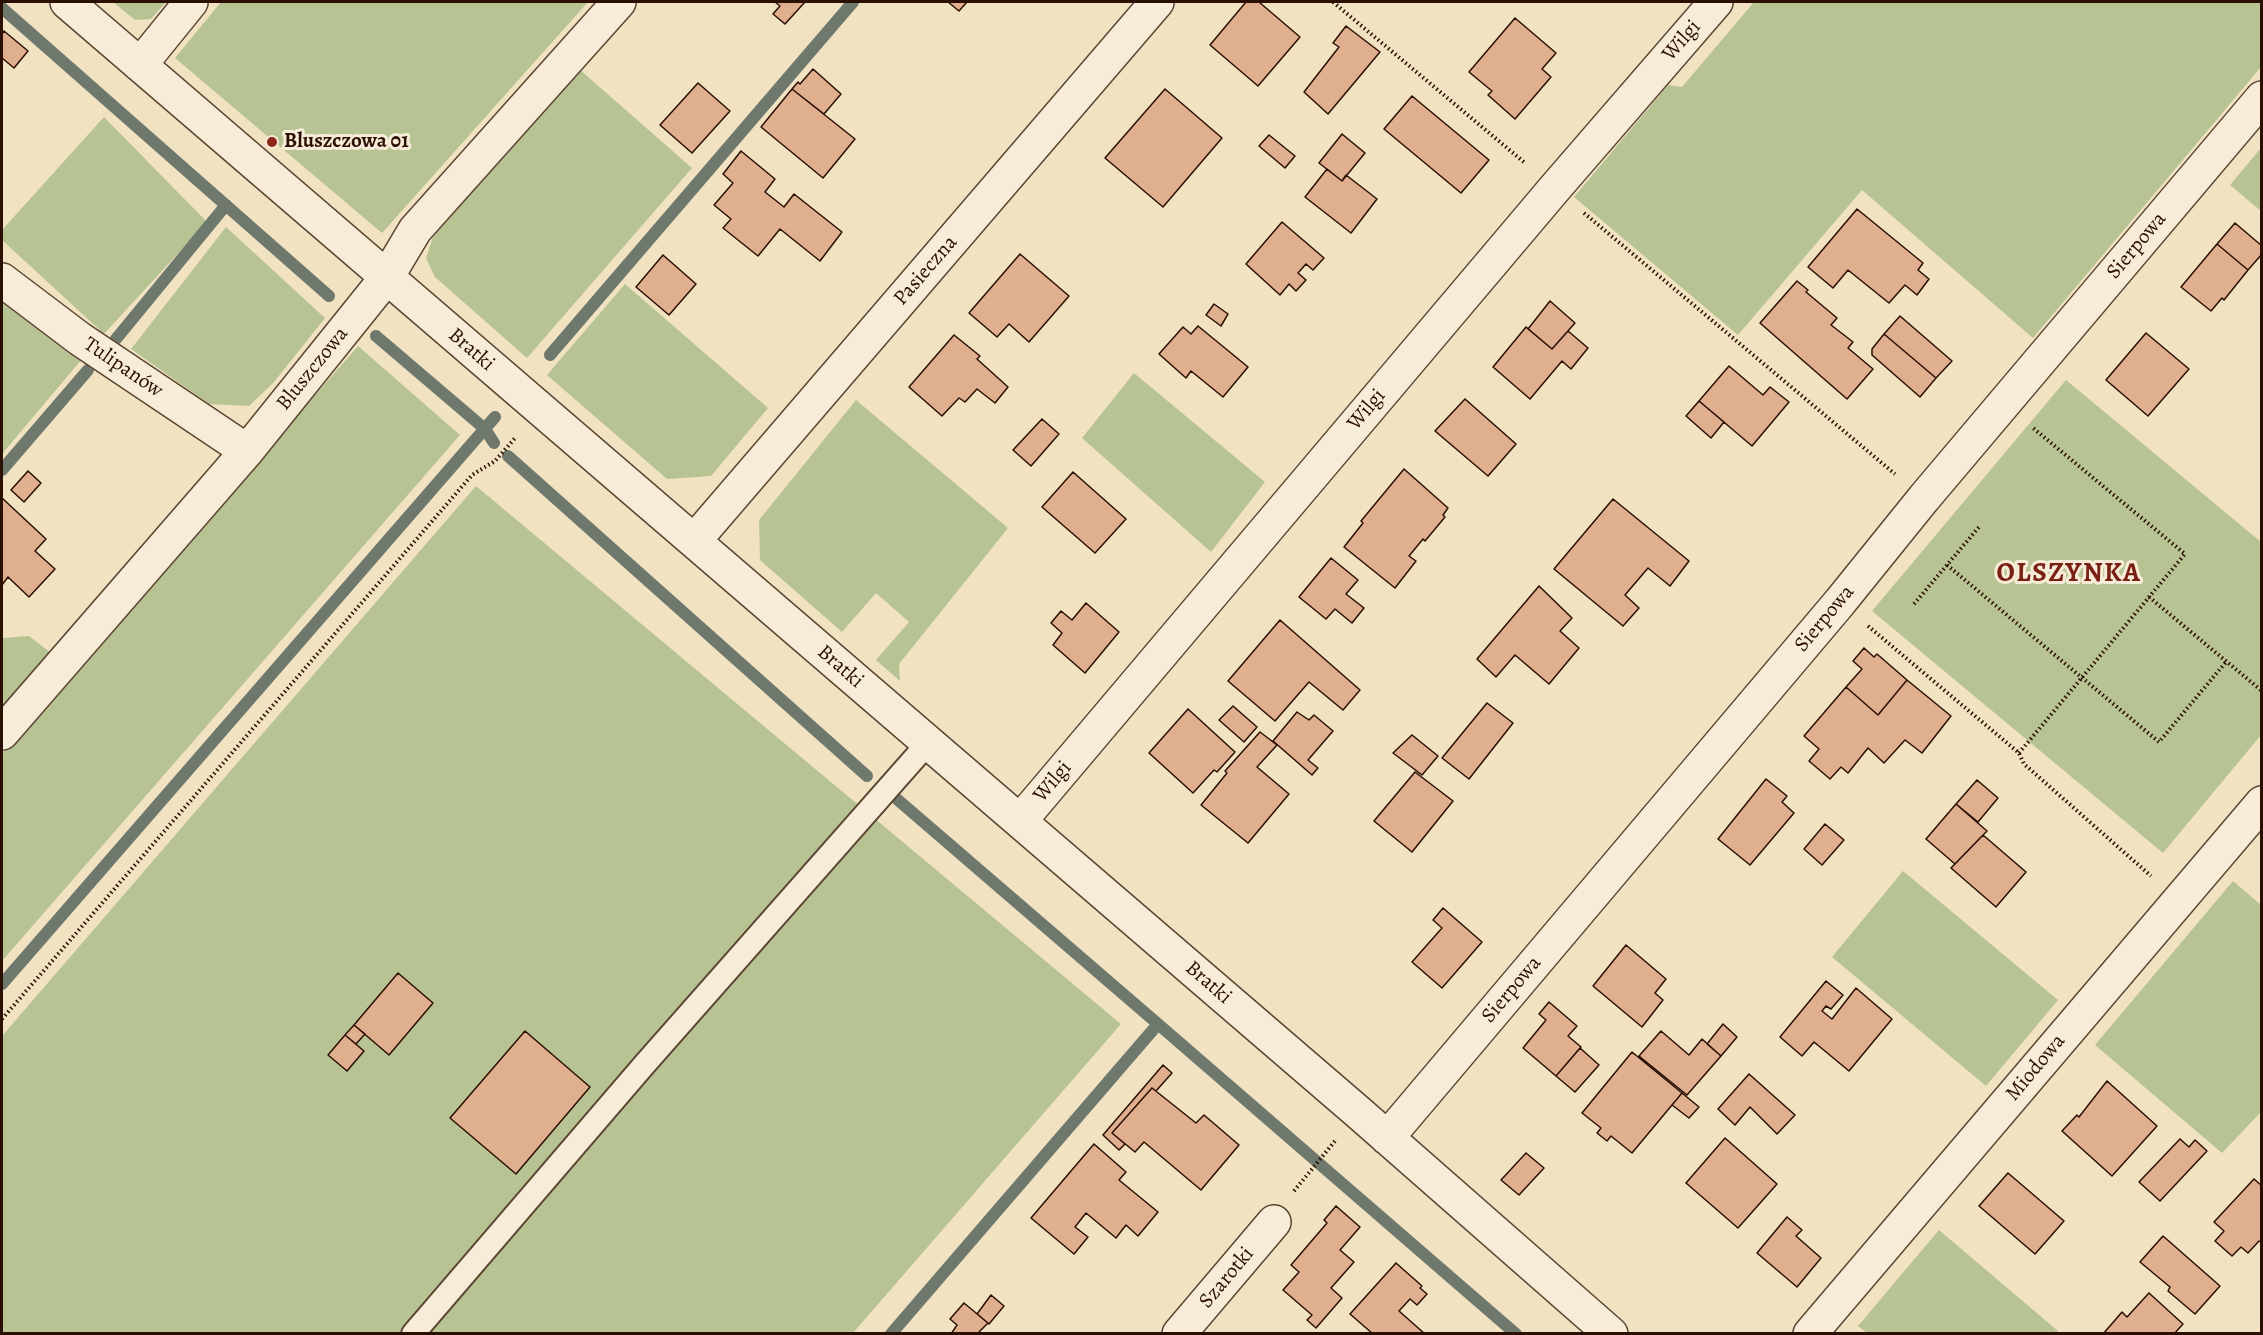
<!DOCTYPE html>
<meta charset="utf-8">
<style>
body{margin:0}
#map{position:relative;width:2263px;height:1335px;overflow:hidden;background:#f1e2c2;font-family:Alegreya,serif}
canvas{display:block}
.frame{position:absolute;inset:0;border:3px solid #2b0f03;pointer-events:none}
</style>
<div id="map">
<canvas width="2263" height="1335"></canvas>
<div class="frame"></div>
</div>
<script>
const g = document.querySelector('canvas').getContext('2d');
g.lineJoin = 'round';
function fill(path, color) { g.fillStyle = color; g.fill(path, 'evenodd'); }
const poly = rows => new Path2D(rows.map(r => 'M' + r).join(''));
function strokePath(path, color, width, dash) { g.strokeStyle = color; g.lineWidth = width; g.lineCap = dash ? 'butt' : 'round'; g.setLineDash(dash || []); g.stroke(path); }
function label(font, color, halo, rows, align = 'center') {
  g.font = font + ' Alegreya,serif'; g.lineWidth = 6; g.setLineDash([]); g.textBaseline = 'middle'; g.strokeStyle = halo; g.fillStyle = color; for (const [text, x, y, turn = 0] of rows) {
    g.save(); g.translate(x, y); g.rotate((+turn || 0) * Math.PI / 180); g.textAlign = isNaN(turn) ? turn : align; if (halo) g.strokeText(text, 0, 0); g.fillText(text, 0, 0); g.restore();
  }
}
fill(poly([
 [113,2,166,2,151,19,135,20],
 [221,2,588,2,382,233,175,58],
 [1754,2,2261,2,2261,67,2033,338,1862,190,1738,335,1574,197,1668,85,1682,87],
 [579,69,692,168,527,358,435,277,426,258,433,237],
 [104,117,207,222,104,334,2,240,2,230],
 [2261,148,2261,211,2230,185],
 [226,227,325,318,274,382,249,406,209,404,131,349],
 [625,284,768,408,711,476,667,479,547,375],
 [2,294,82,359,2,454],
 [358,346,460,435,2,961,2,754],
 [1134,373,1265,482,1211,552,1082,438],
 [2066,380,2261,542,2261,735,2163,853,1872,611],
 [856,400,1008,528,899,664,900,681,876,660,909,622,876,593,842,632,760,560,759,520],
 [476,486,1121,1024,853,1333,2,1334,2,1036],
 [29,636,51,653,2,706,2,638],
 [1903,871,2058,1000,1986,1086,1832,957],
 [2233,881,2261,905,2262,1111,2222,1153,2095,1045],
 [1939,1230,2058,1331,2055,1334,1867,1333,1858,1326]
]), '#b8c394');
strokePath(poly([
 [2,8,329,296],
 [376,336,485,429,494,443],
 [116,339,226,205],
 [550,355,853,2],
 [508,456,867,776],
 [2,470,88,370],
 [2,984,495,417],
 [1158,1024,1516,1334],
 [891,1334,1158,1024,898,800]
]), '#6e786c', 12);
const building = poly([
 [775,2,805,2,785,24,773,14,780,6,775,2],
 [948,2,967,2,959,11,948,2],
 [1246,2,1259,2,1300,37,1258,86,1210,45,1246,2],
 [1515,18,1556,53,1542,69,1551,77,1515,119,1488,95,1492,91,1469,72,1515,18],
 [1346,26,1380,52,1328,114,1304,92,1339,47,1333,43,1346,26],
 [4,31,28,51,14,68,2,58,2,34,4,31],
 [813,69,841,94,824,114,792,89,798,82,800,84,813,69],
 [698,83,730,111,692,153,660,125,698,83],
 [792,89,855,139,823,178,761,127,792,89],
 [1165,89,1222,138,1163,207,1105,158,1165,89],
 [1412,96,1489,160,1461,193,1384,129,1412,96],
 [1342,134,1365,153,1342,181,1319,163,1342,134],
 [1269,135,1295,156,1285,168,1259,146,1269,135],
 [741,151,775,179,765,192,784,207,794,194,842,232,820,261,780,229,758,256,723,228,731,219,714,205,733,183,723,174,741,151],
 [1327,169,1342,181,1346,175,1377,199,1351,233,1305,197,1327,169],
 [1857,209,1923,263,1918,270,1929,279,1917,295,1905,285,1889,303,1848,270,1833,288,1808,267,1857,209],
 [1282,222,1324,258,1313,270,1306,264,1298,273,1306,280,1296,291,1289,284,1280,295,1246,264,1282,222],
 [2235,223,2262,246,2262,254,2248,270,2217,244,2235,223],
 [2217,244,2248,270,2224,300,2222,298,2211,311,2181,287,2217,244],
 [1020,254,1069,296,1029,342,1009,324,997,337,969,313,1020,254],
 [663,255,696,284,669,315,636,287,663,255],
 [1797,281,1808,290,1806,292,1837,318,1831,325,1853,342,1848,348,1873,369,1847,399,1760,323,1797,281],
 [1550,301,1575,323,1552,349,1528,329,1550,301],
 [1214,304,1228,314,1221,326,1206,315,1214,304],
 [1900,316,1952,361,1936,378,1884,334,1900,316],
 [1198,326,1248,367,1223,397,1191,371,1186,378,1159,354,1183,327,1191,334,1198,326],
 [1526,327,1552,349,1568,331,1588,348,1571,369,1562,361,1530,399,1493,367,1526,327],
 [2146,333,2189,369,2148,416,2106,380,2146,333],
 [1884,334,1936,378,1920,397,1872,355,1872,349,1884,334],
 [954,335,980,356,977,359,1008,387,995,403,977,389,965,402,959,398,942,416,909,387,954,335],
 [1729,366,1763,395,1770,387,1789,402,1752,446,1699,401,1729,366],
 [1465,399,1516,444,1488,476,1435,431,1465,399],
 [1699,401,1724,422,1711,438,1686,416,1699,401],
 [1042,419,1059,434,1031,466,1013,450,1042,419],
 [1404,469,1448,508,1443,515,1445,517,1425,541,1423,539,1409,556,1416,561,1395,588,1344,547,1363,523,1361,521,1404,469],
 [28,471,41,483,24,502,11,490,28,471],
 [1073,472,1126,519,1095,553,1042,507,1073,472],
 [2,498,46,539,35,551,55,569,29,597,8,577,2,585,2,498],
 [1613,499,1689,561,1670,586,1648,568,1625,595,1639,608,1623,626,1554,569,1613,499],
 [1331,558,1358,580,1346,594,1364,608,1352,623,1335,609,1326,619,1299,597,1331,558],
 [1539,586,1572,618,1560,631,1579,648,1549,684,1515,655,1496,677,1477,659,1539,586],
 [1086,603,1119,632,1085,673,1053,645,1062,633,1051,623,1061,611,1072,620,1086,603],
 [1280,620,1360,690,1343,710,1309,682,1275,721,1228,681,1280,620],
 [1864,648,1874,657,1877,654,1907,680,1878,715,1846,687,1862,669,1853,661,1864,648],
 [1907,680,1951,716,1922,753,1905,740,1884,763,1868,748,1848,773,1841,767,1830,779,1809,761,1819,749,1804,736,1846,687,1878,715,1907,680],
 [1487,703,1513,723,1469,779,1442,758,1487,703],
 [1233,706,1257,727,1244,742,1219,720,1233,706],
 [1188,709,1235,752,1217,772,1214,770,1193,793,1149,753,1188,709],
 [1297,712,1309,720,1314,715,1333,731,1308,760,1318,768,1312,775,1273,741,1297,712],
 [1260,732,1277,745,1257,767,1289,794,1248,843,1201,805,1227,773,1225,771,1260,732],
 [1412,735,1438,756,1422,775,1393,753,1412,735],
 [1415,772,1453,801,1412,852,1374,821,1415,772],
 [1766,779,1787,796,1782,802,1794,813,1750,865,1718,839,1766,779],
 [1977,780,1998,798,1978,822,1956,804,1977,780],
 [1956,804,1987,831,1955,864,1926,839,1956,804],
 [1825,824,1844,840,1822,865,1804,849,1825,824],
 [1983,835,2026,872,1996,907,1951,868,1983,835],
 [1443,908,1482,942,1442,988,1412,962,1442,928,1433,920,1443,908],
 [1626,945,1666,979,1655,993,1663,1000,1642,1027,1593,986,1626,945],
 [398,973,433,1003,389,1055,354,1025,398,973],
 [1826,981,1843,995,1831,1009,1826,1006,1822,1011,1832,1019,1856,988,1892,1019,1849,1071,1814,1042,1802,1056,1780,1037,1826,981],
 [1549,1002,1577,1026,1568,1036,1581,1047,1556,1076,1523,1048,1546,1020,1539,1014,1549,1002],
 [1723,1024,1737,1037,1721,1056,1707,1044,1723,1024],
 [354,1025,365,1034,356,1044,345,1035,354,1025],
 [525,1031,590,1087,516,1174,450,1118,525,1031],
 [1661,1031,1689,1055,1702,1039,1721,1056,1687,1095,1639,1056,1661,1031],
 [345,1035,364,1051,347,1071,328,1055,345,1035],
 [1580,1048,1599,1065,1575,1092,1556,1076,1580,1048],
 [1632,1052,1682,1093,1632,1153,1611,1136,1607,1141,1597,1133,1601,1128,1582,1113,1632,1052],
 [1163,1065,1172,1073,1156,1091,1152,1088,1112,1133,1125,1144,1119,1150,1103,1135,1163,1065],
 [1749,1074,1795,1115,1777,1134,1750,1107,1735,1125,1718,1109,1749,1074],
 [2107,1081,2157,1126,2112,1176,2062,1131,2077,1115,2079,1117,2107,1081],
 [1152,1088,1196,1123,1204,1115,1239,1145,1201,1190,1144,1142,1135,1152,1112,1133,1152,1088],
 [1682,1093,1699,1107,1689,1118,1672,1105,1682,1093],
 [1725,1138,1777,1184,1738,1228,1686,1183,1725,1138],
 [2180,1139,2189,1147,2195,1140,2207,1151,2160,1201,2139,1182,2180,1139],
 [1094,1144,1126,1172,1119,1180,1158,1212,1138,1236,1126,1225,1116,1238,1086,1213,1075,1227,1088,1237,1074,1254,1031,1218,1094,1144],
 [1526,1153,1544,1168,1519,1195,1501,1180,1526,1153],
 [2008,1173,2064,1221,2035,1254,1979,1206,2008,1173],
 [2254,1179,2262,1186,2262,1243,2259,1241,2248,1253,2241,1247,2232,1256,2215,1241,2224,1231,2214,1222,2254,1179],
 [1336,1206,1360,1227,1340,1250,1354,1262,1331,1288,1342,1298,1316,1328,1307,1320,1312,1315,1283,1290,1299,1272,1291,1265,1327,1223,1324,1220,1336,1206],
 [1787,1217,1802,1230,1796,1236,1821,1258,1797,1287,1757,1253,1787,1217],
 [2163,1236,2220,1286,2195,1314,2168,1291,2170,1287,2140,1262,2163,1236],
 [1396,1263,1422,1286,1420,1288,1427,1294,1417,1305,1410,1299,1399,1311,1425,1334,1373,1334,1350,1314,1396,1263],
 [2149,1293,2183,1324,2174,1334,2103,1334,2122,1312,2127,1317,2149,1293],
 [991,1295,1004,1306,989,1324,977,1314,991,1295],
 [964,1303,988,1323,979,1332,981,1334,951,1334,957,1325,950,1319,964,1303]
]);
fill(building, '#dfaf90');
strokePath(building, '#2b0f03', 1.5);
const lane = poly([
 [413,1334,644,1065,928,743]
]);
const street = poly([
 [67,2,1358,1112,1611,1334],
 [140,65,191,2],
 [2,280,80,339,247,451],
 [694,541,1157,2],
 [2,733,247,451,387,277,415,230,619,2],
 [1020,821,1555,188,1716,2],
 [1387,1138,1840,602,1924,498,2262,98],
 [1179,1334,1274,1222],
 [1810,1334,2262,803]
]);
strokePath(lane, '#5c4433', 26);
strokePath(street, '#5c4433', 36);
strokePath(poly([
 [1333,2,1525,163],
 [1584,213,1895,474],
 [1947,565,2159,742,2226,662],
 [2149,597,2262,691],
 [1914,604,1979,527],
 [1868,626,2019,753,2024,764,2151,876],
 [2019,753,2185,554,2033,428],
 [2,1019,472,475,495,461,516,437],
 [1294,1191,1335,1141]
]), '#2b0f03', 4, [1.5, 3]);
strokePath(lane, '#f6ecd7', 22);
strokePath(street, '#f6ecd7', 33);
for (const [x, y, r, color] of [
 [272,142,6,"#8f2418"]
]) { const dot = new Path2D(); dot.arc(x, y, r, 0, 2 * Math.PI); g.fillStyle = color; g.fill(dot); strokePath(dot, '#f6ecd7', 2); }
label('21px', '#2b0f03', '#f6ecd7', [
 ["Wilgi",1682,41,-49],
 ["Sierpowa",2137,246,-50],
 ["Pasieczna",926,271,-49],
 ["Bratki",471,350,41],
 ["Tulipanów",123,368,34],
 ["Bluszczowa",313,369,-51],
 ["Wilgi",1367,410,-50],
 ["Sierpowa",1825,619,-50],
 ["Bratki",840,667,41],
 ["Wilgi",1053,782,-50],
 ["Bratki",1208,983,41],
 ["Sierpowa",1512,990,-50],
 ["Miodowa",2036,1068,-50],
 ["Szarotki",1227,1278,-50]
]);
label('bold 21px', '#2b0f03', '#f6ecd7', [
 ["Bluszczowa 01",284,142]
], 'left');
g.letterSpacing = '1.5px';
label('bold 27px', '#7a1f14', '#f6ecd7', [
 ["OLSZYNKA",2069,574]
]);
g.letterSpacing = '0px';
</script>
